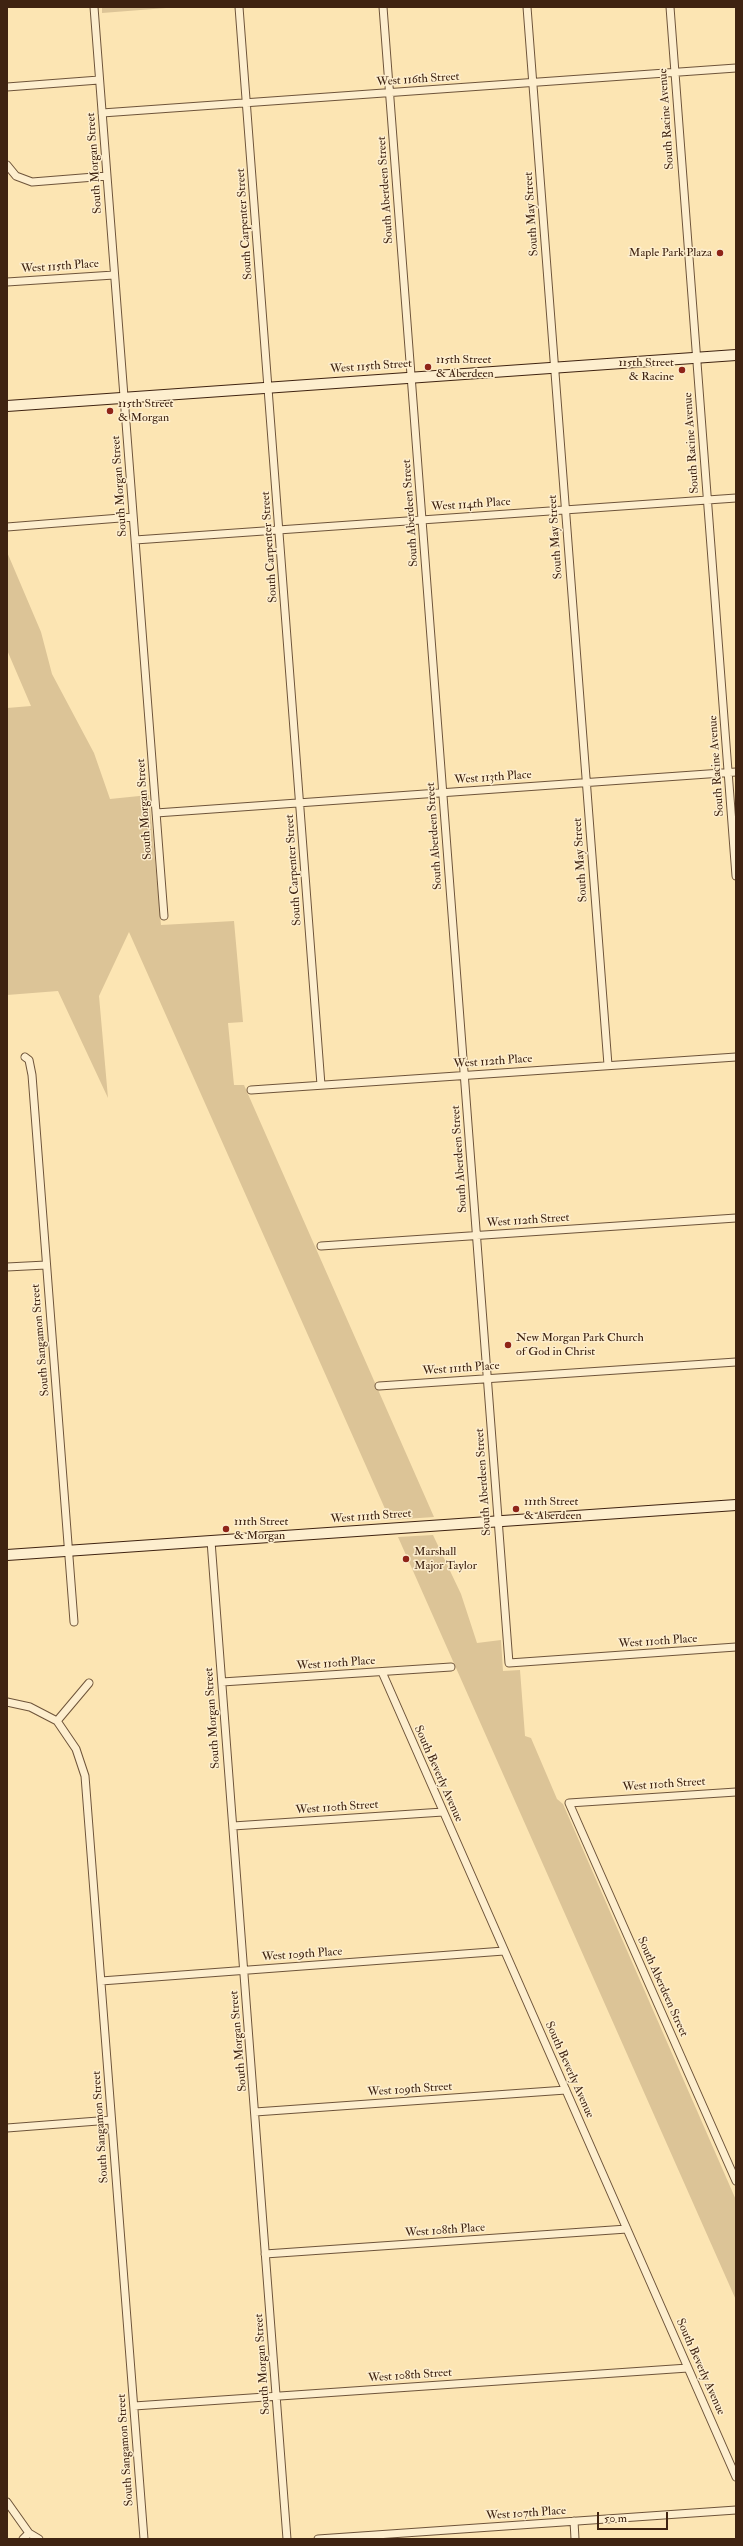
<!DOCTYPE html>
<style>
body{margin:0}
#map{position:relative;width:743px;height:2546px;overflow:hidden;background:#fce5b3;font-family:"IM FELL Double Pica",serif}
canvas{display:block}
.frame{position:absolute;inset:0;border:8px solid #3f2311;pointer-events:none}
.scale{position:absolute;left:597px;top:2512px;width:71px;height:18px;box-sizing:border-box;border:2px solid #3f2311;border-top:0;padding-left:5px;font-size:12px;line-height:14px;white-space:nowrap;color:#3f2311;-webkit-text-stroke:3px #fdeece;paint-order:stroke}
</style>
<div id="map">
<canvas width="743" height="2546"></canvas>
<div class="frame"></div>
<div class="scale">50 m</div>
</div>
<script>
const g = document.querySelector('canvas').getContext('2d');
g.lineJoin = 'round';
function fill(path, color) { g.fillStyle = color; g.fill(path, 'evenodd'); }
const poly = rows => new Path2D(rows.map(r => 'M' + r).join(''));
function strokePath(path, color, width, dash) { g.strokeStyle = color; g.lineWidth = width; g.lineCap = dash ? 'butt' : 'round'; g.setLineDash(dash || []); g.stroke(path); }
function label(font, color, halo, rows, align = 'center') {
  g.font = font + ' "IM FELL Double Pica",serif'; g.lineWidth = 3; g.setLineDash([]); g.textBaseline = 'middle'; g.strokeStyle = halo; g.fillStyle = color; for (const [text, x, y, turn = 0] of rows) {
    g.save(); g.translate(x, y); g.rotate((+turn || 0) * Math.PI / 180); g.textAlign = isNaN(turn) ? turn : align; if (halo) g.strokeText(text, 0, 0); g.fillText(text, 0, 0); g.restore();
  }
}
fill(poly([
 [102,7,179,7,102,13],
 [7,552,41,632,52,674,94,753,110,799,149,795,161,925,234,921,243,1022,228,1023,234,1085,244,1085,434,1517,390,1520,129,932,99,996,108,1098,58,991,7,995,7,708,31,706,7,650],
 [433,1535,461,1594,477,1643,501,1640,503,1671,520,1670,525,1736,531,1738,557,1799,563,1804,736,2200,736,2300,398,1537]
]), '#dcc497');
const street = poly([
 [94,7,164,916],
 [239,7,321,1085],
 [383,7,509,1663,736,1647],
 [527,7,608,1065],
 [670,7,736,876],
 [7,87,99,80],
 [102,113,736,68],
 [7,165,16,176,32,182,107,176],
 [7,282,114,275],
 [7,527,133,517],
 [135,540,736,498],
 [156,813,736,772],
 [25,1057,29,1060,32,1075,74,1622],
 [251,1090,736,1057],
 [321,1246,736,1218],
 [7,1267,46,1265],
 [379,1386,736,1362],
 [211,1541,287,2539],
 [382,1672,736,2477],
 [222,1682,451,1667],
 [7,1702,30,1707,57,1721,76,1749,85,1776,144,2539],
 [57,1721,89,1683],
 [736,1792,569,1803,736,2181],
 [233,1826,443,1812],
 [101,1981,504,1951],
 [255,2112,566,2090],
 [7,2128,111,2120],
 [265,2254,627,2229],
 [134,2406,688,2368],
 [7,2502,29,2533,39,2539],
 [574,2521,575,2539],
 [23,2539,29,2533],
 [318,2539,736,2510]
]);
const secondary = poly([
 [7,406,736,355],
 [7,1555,736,1505]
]);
strokePath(street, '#6e543a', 9);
strokePath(secondary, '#3f2311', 12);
strokePath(street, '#fdeece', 7);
strokePath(secondary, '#fdeece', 10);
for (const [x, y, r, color] of [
 [720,253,4,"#8f2418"],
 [428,367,4,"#8f2418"],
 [682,370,4,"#8f2418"],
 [110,411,4,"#8f2418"],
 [508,1345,4,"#8f2418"],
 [516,1509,4,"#8f2418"],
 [226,1529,4,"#8f2418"],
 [406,1559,4,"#8f2418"]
]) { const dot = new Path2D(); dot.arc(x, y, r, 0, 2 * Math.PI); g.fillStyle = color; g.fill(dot); strokePath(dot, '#fdeece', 1.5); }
label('12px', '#3f2311', '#fdeece', [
 ["West 116th Street",418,80,-4],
 ["South Racine Avenue",667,119,-94],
 ["South Morgan Street",95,163,-94],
 ["South Aberdeen Street",386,190,-94],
 ["South May Street",532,214,-94],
 ["South Carpenter Street",245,224,-94],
 ["West 115th Place",60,267,-4],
 ["West 115th Street",371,367,-4],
 ["South Racine Avenue",692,443,-94],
 ["South Morgan Street",120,486,-94],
 ["West 114th Place",471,505,-4],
 ["South Aberdeen Street",411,513,-94],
 ["South May Street",556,537,-94],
 ["South Carpenter Street",270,547,-94],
 ["South Racine Avenue",717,766,-94],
 ["West 113th Place",493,778,-4],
 ["South Morgan Street",145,809,-94],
 ["South Aberdeen Street",435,836,-94],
 ["South May Street",581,860,-94],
 ["South Carpenter Street",294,870,-94],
 ["West 112th Place",493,1062,-4],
 ["South Aberdeen Street",460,1159,-94],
 ["West 112th Street",528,1221,-4],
 ["South Sangamon Street",41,1340,-95],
 ["West 111th Place",461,1369,-4],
 ["South Aberdeen Street",484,1482,-94],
 ["West 111th Street",371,1517,-4],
 ["West 110th Place",658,1642,-4],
 ["West 110th Place",336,1664,-4],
 ["South Morgan Street",213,1718,-94],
 ["South Beverly Avenue",438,1774,66],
 ["West 110th Street",664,1785,-4],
 ["West 110th Street",337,1808,-4],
 ["West 109th Place",302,1955,-4],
 ["South Aberdeen Street",662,1987,66],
 ["South Morgan Street",239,2041,-95],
 ["South Beverly Avenue",569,2070,66],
 ["West 109th Street",410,2090,-4],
 ["South Sangamon Street",101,2127,-94],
 ["West 108th Place",445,2231,-4],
 ["South Morgan Street",263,2364,-94],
 ["South Beverly Avenue",700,2367,66],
 ["West 108th Street",410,2376,-4],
 ["South Sangamon Street",126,2450,-94],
 ["West 107th Place",526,2514,-4]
]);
label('12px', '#3f2311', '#fdeece', [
 ["Maple Park Plaza",712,253,"right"],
 ["115th Street",436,360],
 ["& Aberdeen",436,374],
 ["115th Street",674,363,"right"],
 ["& Racine",674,377,"right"],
 ["115th Street",118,404],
 ["& Morgan",118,418],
 ["New Morgan Park Church",516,1338],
 ["of God in Christ",516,1352],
 ["111th Street",524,1502],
 ["& Aberdeen",524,1516],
 ["111th Street",234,1522],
 ["& Morgan",234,1536],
 ["Marshall",414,1552],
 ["Major Taylor",414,1566]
], 'left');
</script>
